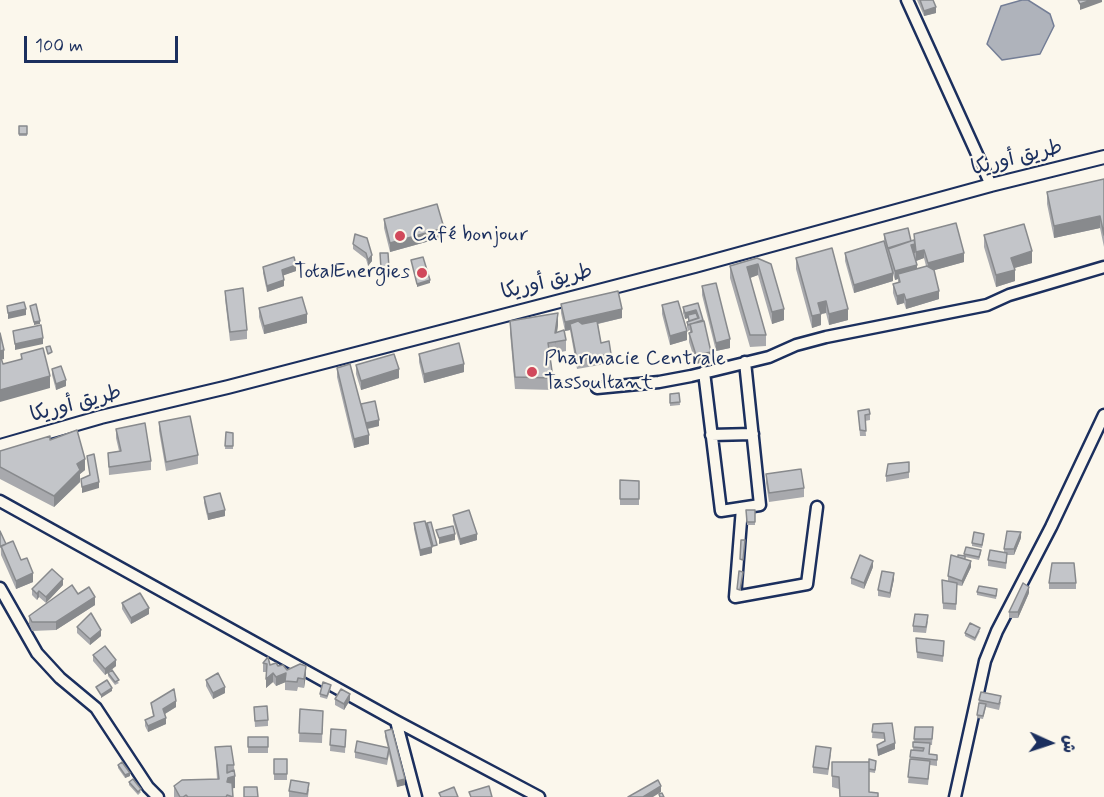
<!DOCTYPE html>
<meta charset="utf-8">
<style>
body{margin:0}
#map{position:relative;width:1104px;height:797px;overflow:hidden;background:#fbf7ec;font-family:Mynerve,"Playpen Sans Arabic",sans-serif}
canvas{display:block}
.north{position:absolute;left:1020px;top:713px;width:60px;height:60px;-webkit-text-stroke:4px #fbf7ec;paint-order:stroke;rotate:93deg;font-size:16px;font-weight:700;line-height:24px;text-align:center;color:#1b2f5e}
.north::after{content:'';display:block;margin:auto;width:21px;height:27px;background:#1b2f5e;clip-path:polygon(50% 0,100% 100%,50% 72%,0 100%)}
.scale{position:absolute;left:24px;top:36px;width:154px;height:27px;box-sizing:border-box;border:3px solid #1b2f5e;border-top:0;padding-left:8px;font-size:18px;line-height:21px;white-space:nowrap;color:#1b2f5e;-webkit-text-stroke:4px #fbf7ec;paint-order:stroke}
</style>
<div id="map">
<canvas width="1104" height="797"></canvas>
<div class="north">ش</div>
<div class="scale">100 m</div>
</div>
<script>
const g = document.querySelector('canvas').getContext('2d');
g.lineJoin = 'round';
function fill(path, color) { g.fillStyle = color; g.fill(path, 'evenodd'); }
const poly = rows => new Path2D(rows.map(r => 'M' + r).join(''));
function strokePath(path, color, width, dash) { g.strokeStyle = color; g.lineWidth = width; g.lineCap = dash ? 'butt' : 'round'; g.setLineDash(dash || []); g.stroke(path); }
function label(font, color, halo, rows, align = 'center') {
  g.font = font + ' Mynerve,"Playpen Sans Arabic",sans-serif'; g.lineWidth = 4.5; g.setLineDash([]); g.textBaseline = 'middle'; g.strokeStyle = halo; g.fillStyle = color; for (const [text, x, y, turn = 0] of rows) {
    g.save(); g.translate(x, y); g.rotate((+turn || 0) * Math.PI / 180); g.textAlign = isNaN(turn) ? turn : align; if (halo) g.strokeText(text, 0, 0); g.fillText(text, 0, 0); g.restore();
  }
}
const water = poly([
 [1022,0,1028,0,1050,14,1054,26,1040,54,1002,60,987,44,1001,6,1022,0]
]);
fill(water, '#afb3bb');
strokePath(water, '#747e96', 1.5);
const minor = poly([
 [907,0,991,185],
 [704,372,721,511,760,505,745,362],
 [597,388,659,382,691,376,769,357,796,345,826,337,987,305,1009,295,1104,267],
 [711,435,753,434],
 [0,501,396,721,539,797],
 [742,508,735,597,807,584,817,507],
 [0,588,37,653,60,678,96,708,148,787,158,797],
 [396,721,416,797],
 [955,797,985,661,997,631,1051,527,1104,415]
]);
const tertiary = poly([
 [0,446,101,417,228,387,695,266,991,185,1104,157]
]);
strokePath(minor, '#1b2f5e', 15);
strokePath(tertiary, '#1b2f5e', 16);
strokePath(minor, '#fbf7ec', 10);
strokePath(tertiary, '#fbf7ec', 12);
fill(poly([
 [917,0,933,0,936,13,924,16],
 [19,126,27,126,27,136,19,136],
 [1104,179,1104,247,1100,228,1054,238,1047,204,1047,192],
 [384,219,444,237,390,252,384,228],
 [884,234,911,241,964,262,934,270,939,299,906,309,904,303,897,305,893,293,893,284,898,283,898,279,895,280,893,274,893,281,854,293,845,261,845,253,887,251,884,240],
 [924,258,926,266,917,269,916,261],
 [984,235,1032,263,1014,268,1015,281,996,287,984,247],
 [353,244,372,255,372,261,368,266,366,259,353,249],
 [380,253,388,253,389,274,381,275],
 [757,258,784,320,772,324,758,275,750,278,766,335,766,346,750,347,730,278,730,266],
 [796,258,848,320,829,325,826,313,821,314,821,325,812,328,796,269],
 [263,267,296,271,283,275,284,286,267,292,263,273],
 [702,286,730,348,716,351,702,295],
 [225,291,247,330,247,339,230,341,225,299],
 [698,303,711,360,696,364,689,342,689,333,690,333,690,330,688,331,687,327,687,322,688,321,688,318,685,319,683,313,683,307],
 [561,304,622,318,598,324,601,343,611,354,611,363,577,369,570,330,565,331,561,313],
 [662,305,687,340,670,345,662,314],
 [259,308,307,323,264,334,259,317],
 [510,321,558,325,557,332,566,340,566,351,550,354,553,378,553,390,515,389,510,333],
 [419,354,464,372,424,383,419,362],
 [356,365,399,378,361,390,356,374],
 [337,368,361,404,379,426,368,429,369,444,354,448,337,377],
 [52,369,66,386,56,390,52,375],
 [679,393,680,405,670,406,670,394],
 [858,411,870,414,870,420,865,421,866,436,860,436],
 [159,422,198,455,198,464,166,471,159,431],
 [116,429,151,461,151,470,109,475,108,453,119,451,116,438],
 [226,432,233,433,233,449,225,449],
 [50,440,85,470,80,474,80,482,54,507,0,479,0,451],
 [909,462,909,478,886,482,886,476],
 [766,474,804,488,804,497,769,502,766,483],
 [620,480,639,481,639,505,620,505],
 [204,497,225,516,208,520,204,503],
 [746,510,755,510,755,525,747,525],
 [453,515,477,540,460,545,453,521],
 [414,523,432,553,420,556,414,529],
 [0,531,6,544,21,560,33,582,16,589,1,555],
 [984,537,982,548,972,546,972,543],
 [1021,538,1014,555,1007,555,1006,569,988,566,988,560,1004,553,1004,549],
 [981,553,979,560,965,557,965,559,971,567,962,586,957,585,956,610,943,609,942,580,948,581,948,576,958,557,964,556,964,554],
 [873,567,864,589,851,584,851,578],
 [894,579,890,598,878,596,878,590],
 [1049,583,1076,583,1076,589,1049,589],
 [63,585,46,603,39,597,37,600,32,595,32,589],
 [977,592,997,592,996,599,977,595],
 [1029,593,1018,618,1009,618,1009,612],
 [78,594,95,605,56,630,32,631,29,624,29,616],
 [122,603,149,614,131,624,122,609],
 [928,621,926,633,913,632,913,626],
 [77,627,101,636,90,645,77,633],
 [980,631,975,641,965,636,965,633],
 [916,638,944,641,943,662,917,658],
 [93,655,116,666,105,675,93,661],
 [268,657,270,665,278,666,306,675,304,688,298,687,297,691,285,690,285,682,276,686,273,682,266,688,267,672,263,672,263,663],
 [108,673,119,683,115,685,108,676],
 [206,680,225,693,213,699,206,686],
 [331,688,327,699,320,697,320,694],
 [335,699,350,700,344,710,335,705],
 [979,700,1001,702,999,710,986,707,983,719,977,718],
 [151,703,176,707,165,714,166,724,148,732,145,726,145,720,153,716],
 [254,707,268,720,268,726,255,727],
 [300,709,323,711,322,743,299,742],
 [892,723,895,749,878,756,877,751,877,745,884,741,884,739,872,738,873,724],
 [915,727,933,727,932,745,930,745,929,754,937,755,937,766,930,765,928,785,908,783,911,750,913,750],
 [331,729,346,730,345,753,330,751],
 [385,731,405,785,397,787,389,754,387,765,355,758,355,752,388,748,385,737],
 [248,737,268,737,268,753,248,753],
 [215,747,234,765,235,788,233,788,233,797,174,797,174,786,217,779],
 [831,754,828,775,813,773,813,767],
 [274,759,287,759,287,780,274,780],
 [876,761,875,773,869,772,839,789,832,787,832,762,869,762],
 [118,765,130,776,125,778,118,768],
 [129,782,141,792,138,795,129,785],
 [309,789,308,797,289,797,289,791]
]), '#a8a9ad');
fill(poly([
 [1091,0,1102,0,1102,2,1080,10,1080,4],
 [936,7,936,13,924,16,924,11],
 [1100,216,1100,228,1054,238,1054,226],
 [444,228,444,237,390,252,390,243],
 [915,244,915,253,911,254,890,254],
 [924,250,924,258,916,261,916,252],
 [1032,251,1032,263,1011,269,1011,258],
 [964,253,964,262,928,272,928,263],
 [372,255,372,261,368,266,368,260],
 [758,264,758,275,747,279,747,267],
 [296,265,296,271,282,276,282,270],
 [917,265,917,273,898,274,898,279,895,280,895,271],
 [1015,270,1015,281,996,287,996,275],
 [893,273,893,281,854,293,854,285],
 [284,280,284,286,267,292,267,286],
 [430,280,430,283,417,287,417,284],
 [939,291,939,299,906,309,906,300],
 [904,294,904,303,897,305,897,296],
 [826,301,826,313,821,314,821,325,812,328,812,316,818,303],
 [26,309,26,315,8,319,8,313],
 [622,309,622,318,571,330,570,324,570,330,565,331,565,322],
 [784,309,784,320,772,324,772,312],
 [848,309,848,320,829,325,829,314],
 [696,310,696,316,688,315,688,318,685,319,685,313],
 [558,313,558,325,555,345,555,333],
 [307,314,307,323,264,334,264,326],
 [40,321,40,324,34,325,34,322],
 [687,331,687,340,670,345,670,336],
 [43,338,43,344,15,350,15,344],
 [730,339,730,348,716,351,716,343],
 [4,350,4,359,0,360,0,351],
 [711,352,711,360,696,364,696,355],
 [464,364,464,372,424,383,424,374],
 [399,369,399,378,361,390,361,381],
 [50,376,50,388,0,402,0,390],
 [66,380,66,386,56,390,56,384],
 [379,420,379,426,365,429,365,423],
 [369,435,369,444,354,448,354,439],
 [85,459,85,470,80,474,80,482,54,507,54,496,77,464],
 [99,482,99,488,82,493,82,487],
 [225,510,225,516,208,520,208,514],
 [1021,532,1021,538,1014,555,1014,549],
 [455,534,455,540,439,544,439,538],
 [477,534,477,540,460,545,460,539],
 [432,547,432,553,420,556,420,550],
 [873,561,873,567,864,589,864,583],
 [971,561,971,567,962,586,962,581],
 [33,573,33,582,16,589,16,581],
 [894,573,894,579,890,598,890,593],
 [63,579,63,585,46,603,46,597],
 [1029,587,1029,593,1018,618,1018,612],
 [39,591,39,597,37,600,37,594],
 [95,597,95,605,56,630,56,622],
 [149,608,149,614,131,624,131,618],
 [101,630,101,636,90,645,90,639],
 [116,660,116,666,105,675,105,669],
 [306,666,306,675,304,688,304,679],
 [273,673,273,682,266,688,266,679],
 [286,673,286,682,276,686,276,677],
 [225,687,225,693,213,699,213,693],
 [112,688,112,691,101,698,101,695],
 [350,694,350,700,344,710,344,704],
 [176,701,176,707,163,715,163,709],
 [166,718,166,724,148,732,148,726],
 [895,743,895,749,878,756,878,750],
 [130,773,130,776,125,778,125,775],
 [235,776,235,788,228,789,227,782,228,778],
 [405,779,405,785,397,787,397,781],
 [661,786,661,792,653,797,643,797]
]), '#888a8d');
const building = poly([
 [920,0,933,0,936,7,924,11,920,0],
 [1078,0,1091,0,1080,4,1078,0],
 [19,126,27,126,27,134,19,134,19,126],
 [1104,179,1104,235,1100,216,1054,226,1047,192,1104,179],
 [437,204,444,228,390,243,384,219,437,204],
 [956,223,964,253,928,263,924,250,916,252,914,234,956,223],
 [1024,224,1032,251,1011,258,1015,270,996,275,984,235,1024,224],
 [908,228,911,241,888,249,884,234,908,228],
 [355,234,367,238,372,255,368,260,366,253,353,244,355,234],
 [914,240,915,244,911,245,917,265,895,271,888,248,914,240],
 [884,241,893,273,854,285,845,253,884,241],
 [832,248,848,309,829,314,826,301,818,303,821,314,812,316,796,258,832,248],
 [380,253,388,253,389,268,381,269,380,253],
 [294,257,296,265,282,270,284,280,267,286,263,267,294,257],
 [423,257,430,280,417,284,411,260,423,257],
 [757,258,771,264,784,309,772,312,758,264,747,267,766,335,750,335,730,266,757,258],
 [927,266,934,270,939,291,906,300,904,294,897,296,893,284,900,282,898,274,927,266],
 [716,283,730,339,716,343,702,286,716,283],
 [243,288,247,330,230,332,225,291,243,288],
 [618,291,622,309,565,322,561,304,618,291],
 [302,297,307,314,264,326,259,308,302,297],
 [678,301,687,331,670,336,662,305,678,301],
 [24,302,26,309,8,313,7,306,24,302],
 [698,303,703,320,688,325,687,322,699,318,696,310,685,313,683,307,698,303],
 [36,304,40,321,34,322,30,306,36,304],
 [558,313,555,333,564,330,566,340,548,343,553,378,515,377,510,321,558,313],
 [696,313,698,318,689,321,688,315,696,313],
 [578,321,582,324,597,321,601,343,609,341,611,354,577,360,570,324,578,321],
 [704,321,711,352,696,355,689,333,692,332,690,324,704,321],
 [41,325,43,338,15,344,13,331,41,325],
 [0,333,4,350,0,351,0,333],
 [459,343,464,364,424,374,419,354,459,343],
 [50,346,52,352,48,354,46,347,50,346],
 [43,348,50,376,0,390,0,355,3,364,22,359,21,354,43,348],
 [394,354,399,369,361,381,356,365,394,354],
 [350,364,369,435,354,439,337,368,350,364],
 [61,366,66,380,56,384,52,369,61,366],
 [679,393,680,402,670,403,670,394,679,393],
 [375,401,379,420,366,423,361,404,375,401],
 [869,409,870,414,865,415,866,431,860,430,858,411,869,409],
 [190,416,198,455,166,462,159,422,190,416],
 [145,423,151,461,109,467,108,453,121,451,116,429,145,423],
 [77,430,85,459,77,464,80,470,54,496,0,467,0,451,50,436,50,440,77,430],
 [226,432,233,433,233,446,225,446,226,432],
 [94,454,99,482,82,487,81,479,90,475,87,456,94,454],
 [909,462,909,472,886,476,888,464,909,462],
 [801,469,804,488,769,493,766,474,801,469],
 [620,480,639,481,639,499,620,499,620,480],
 [220,493,225,510,208,514,204,497,220,493],
 [469,510,477,534,460,539,453,515,469,510],
 [746,510,755,510,755,522,747,522,746,510],
 [425,521,432,547,420,550,414,523,425,521],
 [431,522,437,545,433,546,427,523,431,522],
 [453,526,455,534,439,538,436,530,453,526],
 [0,531,6,544,0,547,0,531],
 [1007,531,1021,532,1014,549,1004,549,1007,531],
 [974,532,984,534,982,545,972,543,974,532],
 [741,540,745,540,743,560,740,559,741,540],
 [13,541,21,560,27,558,33,573,16,581,1,546,13,541],
 [966,547,981,550,979,557,964,554,966,547],
 [990,550,1007,553,1006,563,988,560,990,550],
 [860,555,873,561,864,583,851,578,860,555],
 [951,555,971,561,962,581,948,576,951,555],
 [958,555,965,556,965,559,958,557,958,555],
 [1052,563,1074,563,1076,583,1049,583,1052,563],
 [52,569,63,579,46,597,39,591,37,594,32,589,52,569],
 [739,571,743,572,740,590,737,589,739,571],
 [882,571,894,573,890,593,878,590,882,571],
 [942,580,957,583,956,604,943,603,942,580],
 [1023,583,1029,587,1018,612,1009,612,1023,583],
 [72,585,78,594,89,587,95,597,56,622,32,622,29,616,72,585],
 [979,586,997,589,996,596,977,592,979,586],
 [140,593,149,608,131,618,122,603,140,593],
 [91,613,101,630,90,639,77,627,91,613],
 [915,614,928,615,926,627,913,626,915,614],
 [970,623,980,628,975,638,965,633,970,623],
 [916,638,944,641,943,656,917,652,916,638],
 [105,646,116,660,105,669,93,655,105,646],
 [268,657,270,665,276,663,278,666,283,665,287,670,300,664,306,666,304,679,298,678,297,682,285,681,286,673,276,677,273,673,266,679,267,664,263,663,268,657],
 [112,670,119,680,115,682,108,673,112,670],
 [218,673,225,687,213,693,206,680,218,673],
 [107,680,112,688,101,695,96,687,107,680],
 [323,682,331,685,327,696,320,694,323,682],
 [174,689,176,701,163,709,166,718,148,726,145,720,154,716,151,703,174,689],
 [341,689,350,694,344,704,335,699,341,689],
 [981,692,1001,696,999,704,979,700,981,692],
 [979,703,986,704,983,716,977,715,979,703],
 [267,706,268,720,255,721,254,707,267,706],
 [300,709,323,711,322,734,299,733,300,709],
 [892,723,895,743,878,750,877,745,885,741,884,733,872,732,873,724,892,723],
 [915,727,933,727,932,739,914,739,915,727],
 [331,729,346,730,345,747,330,745,331,729],
 [392,729,405,779,397,781,389,748,387,759,355,752,357,741,389,748,385,731,392,729],
 [248,737,268,737,268,747,248,747,248,737],
 [913,742,930,743,929,754,937,755,937,760,910,757,911,750,923,751,924,748,913,747,913,742],
 [231,746,234,765,227,765,227,773,234,770,235,776,228,778,227,782,232,783,233,797,227,795,226,797,188,797,186,795,183,797,180,797,174,786,182,780,219,779,215,747,231,746],
 [816,746,831,748,828,769,813,767,816,746],
 [274,759,287,759,287,774,274,774,274,759],
 [869,759,876,761,875,770,869,769,869,759],
 [910,759,930,761,928,779,908,777,910,759],
 [122,762,130,773,125,775,118,765,122,762],
 [832,762,869,762,869,792,878,793,878,797,840,797,839,777,832,776,832,762],
 [133,779,141,789,138,792,129,782,133,779],
 [291,780,309,783,307,794,289,791,291,780],
 [658,780,661,786,643,797,628,797,658,780],
 [489,786,492,797,471,797,469,792,489,786],
 [244,787,257,787,258,797,244,797,244,787],
 [454,787,458,797,441,797,439,793,454,787],
 [662,793,664,797,660,797,659,794,662,793]
]);
fill(building, '#c3c5c9');
strokePath(building, '#888a8d', 1.5);
for (const [x, y, r, color] of [
 [400,236,6,"#d1495b"],
 [422,273,6,"#d1495b"],
 [532,372,6,"#d1495b"]
]) { const dot = new Path2D(); dot.arc(x, y, r, 0, 2 * Math.PI); g.fillStyle = color; g.fill(dot); strokePath(dot, '#fbf7ec', 2); }
label('21px', '#1b2f5e', '#fbf7ec', [
 ["طريق أوريكا",1017,159,-14],
 ["طريق أوريكا",547,283,-14],
 ["طريق أوريكا",76,405,-15]
]);
label('21px', '#1b2f5e', '#fbf7ec', [
 ["Café bonjour",412,236],
 ["TotalEnergies",410,273,"right"],
 ["Pharmacie Centrale",544,360],
 ["Tassoultant",544,384]
], 'left');
</script>
